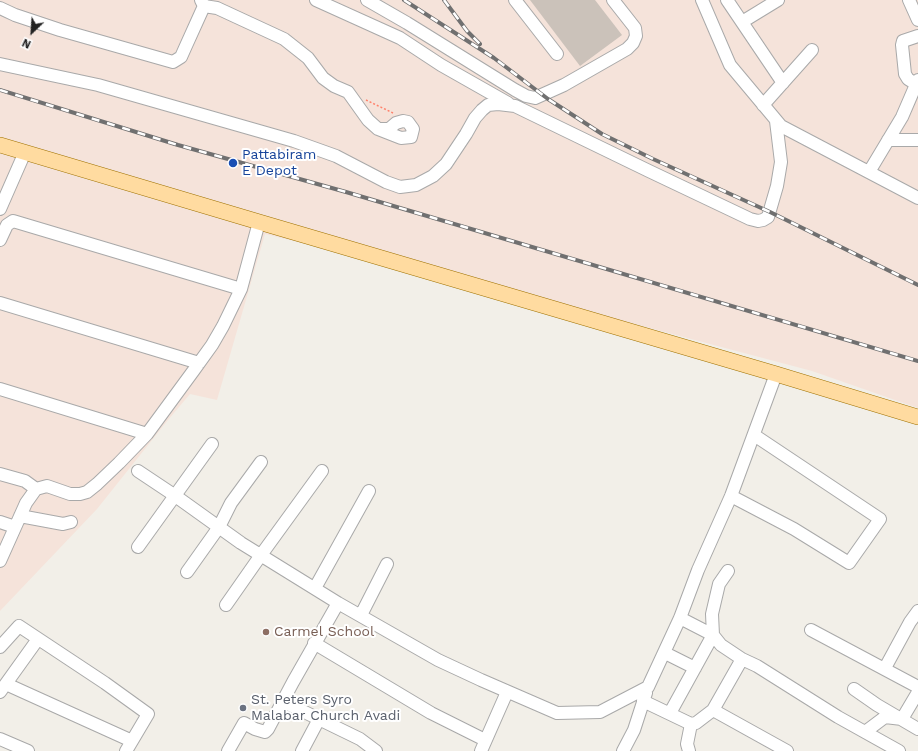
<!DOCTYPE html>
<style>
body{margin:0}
#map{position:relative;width:918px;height:751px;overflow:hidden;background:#f2efe8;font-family:"Work Sans",sans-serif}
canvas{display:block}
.north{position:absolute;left:12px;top:12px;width:40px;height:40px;-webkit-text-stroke:3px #fff;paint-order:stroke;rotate:205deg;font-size:11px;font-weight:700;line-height:16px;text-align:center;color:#222}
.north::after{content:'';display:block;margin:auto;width:14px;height:18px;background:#222;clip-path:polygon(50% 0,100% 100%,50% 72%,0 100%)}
</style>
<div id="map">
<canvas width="918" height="751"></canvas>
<div class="north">N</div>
</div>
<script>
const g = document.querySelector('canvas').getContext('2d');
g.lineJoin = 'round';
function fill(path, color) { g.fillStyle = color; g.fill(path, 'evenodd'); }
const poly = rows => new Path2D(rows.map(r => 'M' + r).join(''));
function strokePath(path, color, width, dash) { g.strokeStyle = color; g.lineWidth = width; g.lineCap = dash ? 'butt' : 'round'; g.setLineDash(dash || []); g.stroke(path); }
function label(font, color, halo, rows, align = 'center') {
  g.font = font + ' "Work Sans",sans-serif'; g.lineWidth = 4; g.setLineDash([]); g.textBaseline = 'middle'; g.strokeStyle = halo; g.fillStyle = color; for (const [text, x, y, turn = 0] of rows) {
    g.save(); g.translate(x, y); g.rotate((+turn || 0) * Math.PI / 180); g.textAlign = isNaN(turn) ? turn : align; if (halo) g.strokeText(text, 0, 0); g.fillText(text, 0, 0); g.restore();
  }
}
fill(poly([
 [0,0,918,0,918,408,812,371,627,322,265,234,217,400,190,394,168,420,97,509,0,611]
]), '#f5e3da');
fill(poly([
 [530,0,595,0,622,35,580,66]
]), '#cbc2ba');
const minor = poly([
 [316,0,400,38,441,65,508,103],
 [367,0,407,23,515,90,526,96,535,98,564,85,627,49,633,43,636,36,635,28,613,0],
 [515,0,557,54],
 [702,0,730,65,781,126,918,198],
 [727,0,783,83],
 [909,0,918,20],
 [204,6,217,8,284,39,308,58,323,78,334,86,348,92,368,120,378,129,401,138,411,137,413,129,408,122,403,121,396,123,389,129,378,129],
 [0,8,15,15,60,30,173,62,181,57,185,48,204,6,201,0],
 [742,22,778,0],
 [0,64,98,85,294,141,336,156,386,182,400,187,416,185,433,176,446,164,466,134,475,118,482,110,488,105,498,104,515,106,649,171,750,219,758,221,763,220,768,217,777,186,781,162,776,121],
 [916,84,908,79,905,74,902,45,903,41,918,36],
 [763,105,812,50],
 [888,140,918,140],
 [869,172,902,117,918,80],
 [0,209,25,152],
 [0,240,7,225,13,221,241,289],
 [0,303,199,363],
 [0,389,147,434],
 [138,471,174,495,241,543,338,603,438,660,481,680,557,713,600,712,648,687,680,618,698,570,731,496,776,374],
 [0,474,25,481,36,489],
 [731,496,794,529,849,563,880,519,754,435],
 [20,516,63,524,71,522],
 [0,522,15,527],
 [138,547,212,444],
 [0,561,26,503,36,489,47,486,70,494,80,494,87,492,97,484,119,463,147,434,194,370,212,345,223,326,241,289,259,222],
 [728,571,719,584,712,614,713,635,721,645,742,659,757,666,838,717,899,751],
 [187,572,219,527,231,503,261,462],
 [315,588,369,491],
 [226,605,261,555,322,471],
 [361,615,387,564],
 [811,630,918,687],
 [314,643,431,713,485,740],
 [0,647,19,626,105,683,148,714,132,741],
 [665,653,695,668],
 [885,668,910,622,918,611],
 [6,684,132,741,126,751],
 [854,689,877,705,918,729],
 [0,692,38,639],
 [282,701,360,739,376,751],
 [643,701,691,724,696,723,713,710,742,659],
 [713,710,787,751],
 [670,713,713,635,680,618],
 [865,732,885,717,902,719,918,692],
 [0,739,28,751],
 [228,751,244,723,255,729,265,732,268,729,293,682,338,603],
 [302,751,319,719],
 [481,751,507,692],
 [623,751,634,730,646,693],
 [689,751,687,744,691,724]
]);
const major = poly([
 [0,145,259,222,776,374,918,417]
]);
strokePath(minor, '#a9a9a9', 14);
strokePath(major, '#9f7200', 16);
strokePath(poly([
 [366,100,393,113]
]), '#ff826c', 1.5, [2, 2]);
strokePath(minor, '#fff', 12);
strokePath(major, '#ffdba0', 15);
const rail = poly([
 [404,0,494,58,548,99,602,134,653,159,770,212,918,285],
 [444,0,467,31,480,44],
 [0,90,178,145,346,192,918,361]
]);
strokePath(rail, '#707070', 4);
strokePath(rail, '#fff', 2.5, [8]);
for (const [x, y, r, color] of [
 [233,163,5,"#1a4fb4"],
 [266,632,4,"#8d6e63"],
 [243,708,4,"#6b7280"]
]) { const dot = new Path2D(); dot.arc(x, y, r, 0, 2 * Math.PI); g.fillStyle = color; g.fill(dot); strokePath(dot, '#fff', 1.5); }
label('14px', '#164399', '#fff', [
 ["Pattabiram",242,155],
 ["E Depot",242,171]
], 'left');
label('14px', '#785e54', '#fff', [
 ["Carmel School",274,632]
], 'left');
label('14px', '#5b616d', '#fff', [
 ["St. Peters Syro",251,700],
 ["Malabar Church Avadi",251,716]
], 'left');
</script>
